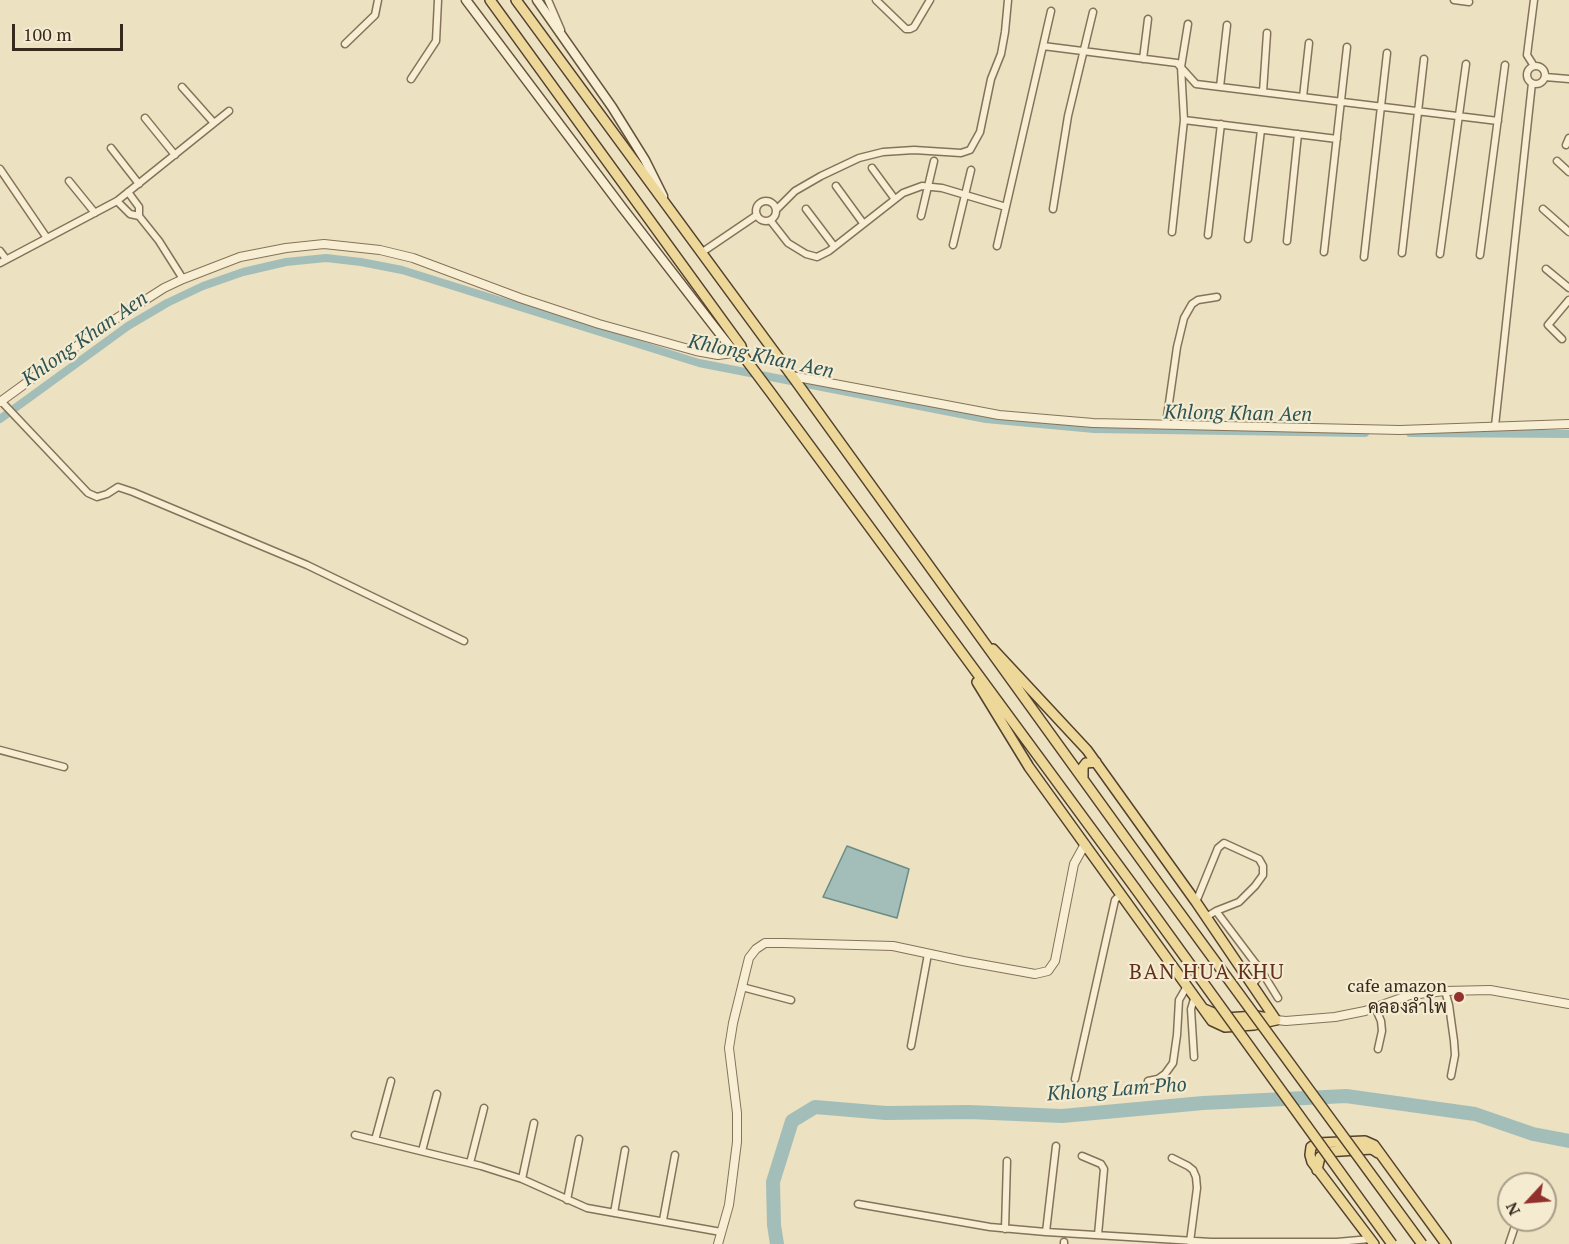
<!DOCTYPE html>
<meta charset="utf-8">
<style>
body{margin:0}
#map{position:relative;width:1569px;height:1244px;overflow:hidden;background:#ece1c1;font-family:"PT Serif",serif}
canvas{display:block}
.north{position:absolute;left:1497px;top:1172px;width:60px;height:60px;box-sizing:border-box;background:#f4ebd0;border:2px solid #a89e88;border-radius:50%;rotate:244deg;font-size:16px;font-weight:700;line-height:24px;text-align:center;color:#352a1d}
.north::after{content:'';display:block;margin:auto;width:21px;height:27px;background:#91302c;clip-path:polygon(50% 0,100% 100%,50% 72%,0 100%)}
.scale{position:absolute;left:12px;top:24px;width:111px;height:27px;box-sizing:border-box;border:3px solid #352a1d;border-top:0;padding-left:8px;font-size:18px;line-height:21px;white-space:nowrap;color:#352a1d;-webkit-text-stroke:4px #f4ebd0;paint-order:stroke}
</style>
<div id="map">
<canvas width="1569" height="1244"></canvas>
<div class="north">N</div>
<div class="scale">100 m</div>
</div>
<script>
const g = document.querySelector('canvas').getContext('2d');
g.lineJoin = 'round';
function fill(path, color) { g.fillStyle = color; g.fill(path, 'evenodd'); }
const poly = rows => new Path2D(rows.map(r => 'M' + r).join(''));
function strokePath(path, color, width, dash) { g.strokeStyle = color; g.lineWidth = width; g.lineCap = dash ? 'butt' : 'round'; g.setLineDash(dash || []); g.stroke(path); }
function label(font, color, halo, rows, align = 'center') {
  g.font = font + ' "PT Serif",Sarabun,serif'; g.lineWidth = 4.5; g.setLineDash([]); g.textBaseline = 'middle'; g.strokeStyle = halo; g.fillStyle = color; for (const [text, x, y, turn = 0] of rows) {
    g.save(); g.translate(x, y); g.rotate((+turn || 0) * Math.PI / 180); g.textAlign = isNaN(turn) ? turn : align; if (halo) g.strokeText(text, 0, 0); g.fillText(text, 0, 0); g.restore();
  }
}
const water = poly([
 [847,846,909,869,897,918,823,897,847,846]
]);
fill(water, '#a3beb8');
strokePath(water, '#6b8c85', 1.5);
strokePath(poly([
 [0,419,128,326,167,303,203,286,243,272,286,262,326,258,361,262,402,270,699,363,986,419,1094,429,1365,433],
 [1410,433,1569,434]
]), '#a3beb8', 8);
strokePath(poly([
 [777,1244,774,1225,773,1182,792,1121,815,1107,886,1113,969,1112,1062,1116,1203,1103,1346,1096,1475,1114,1533,1134,1569,1141]
]), '#a3beb8', 14);
const minor = poly([
 [548,0,561,30],
 [876,0,906,29,910,29,914,27,930,0],
 [1454,0,1469,2],
 [1534,0,1527,55,1534,66],
 [345,44,375,15,378,0],
 [1043,46,1177,63,1196,84,1498,121],
 [1143,59,1148,19],
 '1527 75a9 9 0 1 1 18 0a9 9 0 1 1-18 0Z',
 [1545,77,1569,79],
 [411,79,436,41,438,0],
 [182,87,214,123],
 [1220,87,1227,25],
 [1263,92,1267,33],
 [1303,97,1309,43],
 [145,118,175,155],
 [1184,120,1337,139],
 [1566,145,1569,138],
 [111,148,139,184],
 [1557,161,1569,172],
 [872,168,894,198],
 [0,169,47,238],
 [69,181,95,213],
 [836,186,863,223],
 [128,192,139,207,139,216],
 '756 211a10 10 0 1 1 20 0a10 10 0 1 1-20 0Z',
 [117,201,130,214,139,216,159,241,183,279],
 [777,209,795,191,821,176,859,158,883,152,914,150,961,153,970,150,980,132,991,79,1001,54,1005,32,1008,0],
 [806,209,834,246],
 [1053,209,1068,116,1093,12],
 [1543,209,1569,232],
 [921,216,934,161],
 [770,220,788,243,806,254,817,257,829,251,903,193,922,186,942,188,1006,207],
 [1172,232,1184,120,1181,67,1188,24],
 [1208,235,1221,124],
 [1248,239,1261,130],
 [1287,241,1298,134],
 [953,245,971,170],
 [997,246,1051,11],
 [0,251,6,259],
 [1324,252,1347,47],
 [701,253,757,215],
 [1402,253,1424,59],
 [1440,254,1466,64],
 [1480,255,1505,65],
 [1364,257,1387,53],
 [0,263,117,201,229,111],
 [1546,269,1569,288],
 [1562,339,1548,325,1569,300],
 [1,401,88,493,97,497,107,494,118,487,133,492,307,565,464,641],
 [1166,424,1177,347,1184,318,1192,304,1198,300,1217,297],
 [1495,426,1532,83],
 [0,750,64,767],
 [1196,902,1218,848,1224,843,1259,859,1263,866,1263,875,1255,886,1239,902,1216,911],
 [1206,917,1216,911,1262,972,1253,984],
 [1262,972,1278,998],
 [742,987,791,1000],
 [1445,991,1449,1005,1454,1041,1455,1055,1451,1076],
 [1375,1007,1381,1021,1382,1031,1378,1049],
 [911,1046,928,954],
 [1194,1057,1191,1009,1194,999],
 [1075,1079,1115,900,1120,895],
 [1148,1081,1158,1079,1165,1074,1173,1063,1177,1035,1179,1000,1186,988],
 [355,1135,481,1166,522,1179,587,1208,721,1232],
 [375,1140,391,1081],
 [422,1151,437,1094],
 [1082,1156,1101,1164,1104,1169,1098,1235],
 [1172,1158,1188,1166,1193,1170,1196,1177,1197,1188,1190,1242],
 [470,1163,484,1108],
 [522,1179,534,1123],
 [1542,1184,1544,1183],
 [567,1200,579,1139],
 [858,1204,990,1227,1046,1232,1211,1242,1337,1242,1370,1239],
 [614,1213,625,1150],
 [663,1220,675,1155],
 [1005,1229,1007,1161],
 [1046,1232,1056,1146],
 [1064,1244,1064,1242],
 [1509,1244,1517,1220]
]);
const tertiary = poly([
 [792,376,999,415,1093,423,1400,430,1569,424],
 [0,402,106,325,164,288,183,279,240,257,286,248,324,244,380,250,413,258,520,298,599,324,696,351,718,355,740,352],
 [1276,1020,1286,1021,1335,1017,1365,1011,1410,995,1445,991,1490,990,1569,1004],
 [718,1244,729,1205,737,1142,737,1113,729,1048,733,1023,749,958,756,949,765,943,783,943,893,946,963,961,1035,974,1048,971,1055,961,1074,864,1085,844]
]);
const secondary = poly([
 [466,0,621,206,716,329,731,348,744,357],
 [537,0,612,107,645,160,663,196]
]);
const primary = poly([
 [490,0,741,346,744,357,771,393,1135,888],
 [516,0,795,380,1155,879],
 [993,649,1087,750,1196,902,1276,1020],
 [977,682,1029,767,1212,1021,1225,1027,1254,1025,1276,1020],
 [1083,777,1083,767,1086,763,1096,762],
 [1204,1009,1225,1018,1256,1016,1275,1019],
 [1317,1170,1320,1157,1326,1152,1372,1149,1378,1153],
 [1374,1244,1312,1162,1310,1155,1311,1147,1317,1143,1365,1141,1374,1145,1446,1244]
]);
strokePath(minor, '#857359', 9);
strokePath(tertiary, '#857359', 10);
strokePath(secondary, '#66543d', 11);
strokePath(primary, '#52412e', 12);
strokePath(minor, '#f7eed4', 6);
strokePath(tertiary, '#f7eed4', 8);
strokePath(secondary, '#f7eed4', 8);
strokePath(primary, '#eed899', 9);
const primaryBridge = poly([
 [1155,879,1422,1244],
 [1135,888,1392,1244]
]);
strokePath(primaryBridge, '#52412e', 12, []);
strokePath(primaryBridge, '#eed899', 9);
for (const [x, y, r, color] of [
 [1459,997,6,"#91302c"]
]) { const dot = new Path2D(); dot.arc(x, y, r, 0, 2 * Math.PI); g.fillStyle = color; g.fill(dot); strokePath(dot, '#f4ebd0', 2); }
label('18px', '#352a1d', '#f4ebd0', [
 ["cafe amazon",1447,987],
 ["คลองลำโพ",1447,1008]
], 'right');
label('italic 20px', '#2d5454', '#f4ebd0', [
 ["Khlong Khan Aen",85,339,-35],
 ["Khlong Khan Aen",761,357,12],
 ["Khlong Khan Aen",1238,414,1],
 ["Khlong Lam Pho",1117,1090,-4]
]);
g.letterSpacing = '1.5px';
label('21px', '#602f1e', '#f4ebd0', [
 ["BAN HUA KHU",1207,973]
]);
g.letterSpacing = '0px';
</script>
